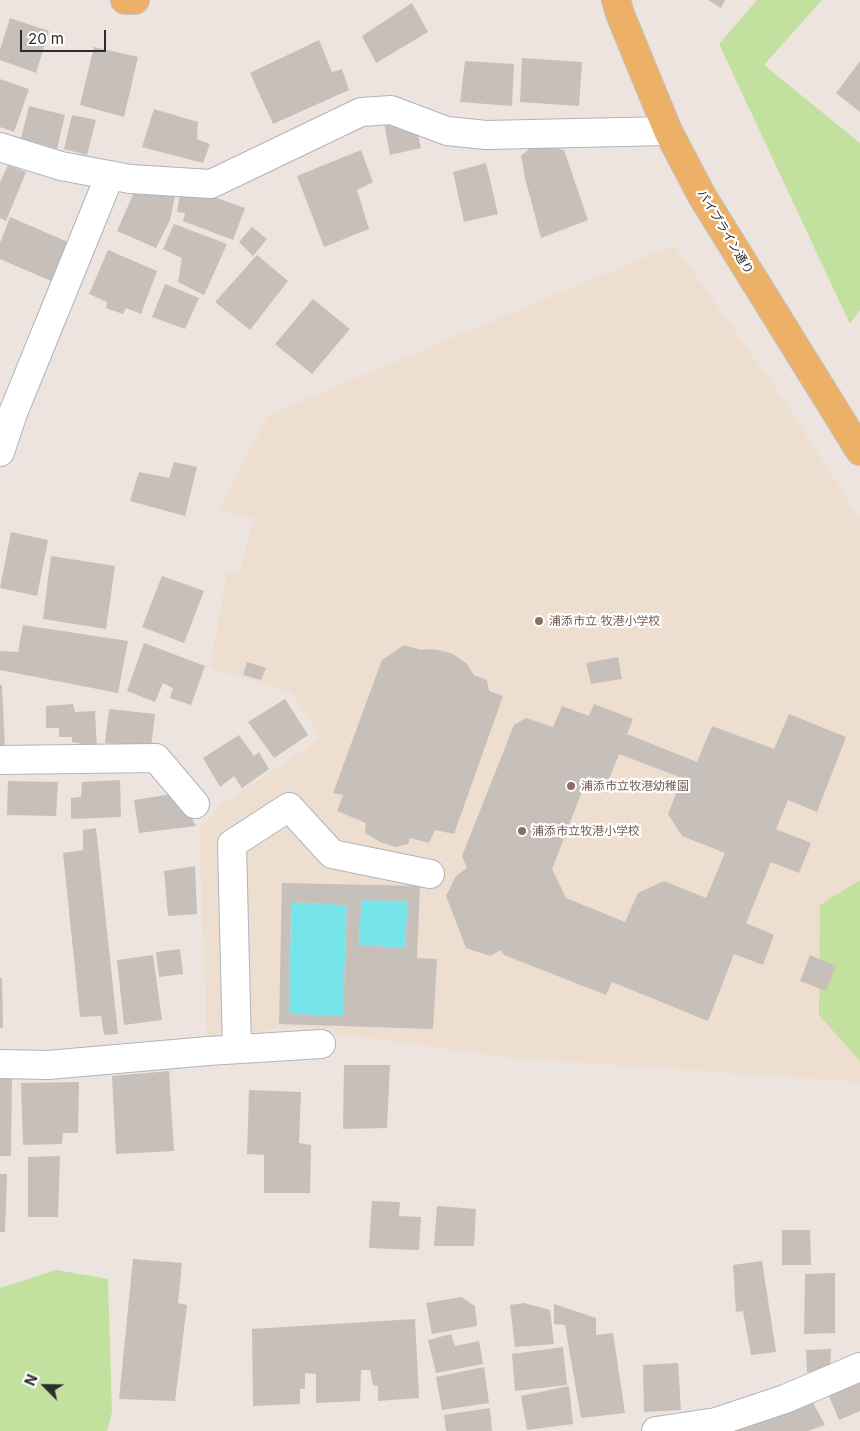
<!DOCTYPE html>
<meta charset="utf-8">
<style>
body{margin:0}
#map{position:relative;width:860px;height:1431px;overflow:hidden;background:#ede4df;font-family:Inter,sans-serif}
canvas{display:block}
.north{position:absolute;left:20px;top:1361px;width:50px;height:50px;-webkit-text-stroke:4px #fff;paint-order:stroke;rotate:293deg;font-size:14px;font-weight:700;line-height:20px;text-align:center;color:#2c2c2c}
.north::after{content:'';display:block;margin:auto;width:18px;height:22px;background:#2c2c2c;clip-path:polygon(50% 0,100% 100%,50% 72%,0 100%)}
.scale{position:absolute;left:20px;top:30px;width:86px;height:22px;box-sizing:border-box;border:2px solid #2c2c2c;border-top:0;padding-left:6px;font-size:15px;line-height:18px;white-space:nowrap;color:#2c2c2c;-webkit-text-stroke:4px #fff;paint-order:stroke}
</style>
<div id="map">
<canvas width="860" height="1431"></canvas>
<div class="north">N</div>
<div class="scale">20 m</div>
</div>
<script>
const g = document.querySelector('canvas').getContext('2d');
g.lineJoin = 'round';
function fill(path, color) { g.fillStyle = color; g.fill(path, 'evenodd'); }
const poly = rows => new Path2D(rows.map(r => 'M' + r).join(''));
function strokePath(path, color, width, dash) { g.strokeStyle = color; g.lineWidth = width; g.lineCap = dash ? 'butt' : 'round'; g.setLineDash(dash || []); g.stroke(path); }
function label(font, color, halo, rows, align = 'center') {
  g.font = font + ' Inter,"Noto Sans JP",sans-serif'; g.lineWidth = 4.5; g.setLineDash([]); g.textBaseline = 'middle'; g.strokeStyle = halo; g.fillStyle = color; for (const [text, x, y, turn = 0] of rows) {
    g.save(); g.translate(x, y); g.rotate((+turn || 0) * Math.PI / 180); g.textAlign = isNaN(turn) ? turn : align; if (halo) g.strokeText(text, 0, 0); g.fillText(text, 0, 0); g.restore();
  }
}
fill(poly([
 [674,245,781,396,860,519,860,1082,513,1058,293,1028,207,1037,199,830,218,807,321,738,291,692,210,668,227,573,239,575,254,518,219,510,268,415]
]), '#eeded0');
fill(poly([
 [757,0,822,0,764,65,860,143,860,310,850,324,719,44],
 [860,880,860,1061,819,1015,820,905],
 [56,1270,108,1279,112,1412,107,1431,0,1431,0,1288]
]), '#c3e19e');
fill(poly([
 [361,900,408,901,405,948,359,945],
 [291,902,347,905,343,1016,289,1014]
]), '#77e4ea');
fill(poly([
 [708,0,725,0,721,8],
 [412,3,428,32,376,63,362,36],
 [10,18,49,31,36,73,0,60,0,50],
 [319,40,332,72,342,69,349,90,273,124,250,73],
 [94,47,138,57,124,117,80,105],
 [522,58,582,62,579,106,520,102],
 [465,61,514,64,512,106,460,102],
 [860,61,860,112,836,93],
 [0,79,29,89,14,132,0,127],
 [29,106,65,115,57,149,21,138],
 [154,109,198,122,197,139,210,144,203,163,142,147],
 [72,115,96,120,87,155,64,149],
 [384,123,416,126,421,148,390,155],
 [535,144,564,150,588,220,541,238,525,178,521,156],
 [361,150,373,182,357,190,369,229,324,247,297,176],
 [486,163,498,214,464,222,453,172],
 [8,165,26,172,6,221,0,218,0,182],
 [181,189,197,191,245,208,233,240,183,221,185,213,177,212],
 [135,190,176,192,170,220,156,248,117,231],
 [10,217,68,242,51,281,0,259,0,243],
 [174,224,227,244,204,295,178,282,182,258,163,249],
 [252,227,267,239,253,256,239,242],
 [108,250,157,271,141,314,126,308,123,314,106,308,107,302,89,294],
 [257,255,288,281,250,330,215,302],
 [165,284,199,298,185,329,152,317],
 [313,299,350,329,312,374,275,344],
 [174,462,197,467,185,516,130,501,139,472,169,478],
 [11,532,48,540,37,596,0,588],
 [51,556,115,566,106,629,43,619],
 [162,576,204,591,184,643,142,627],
 [23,625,128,641,118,693,0,670,0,651,18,652],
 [144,643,205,666,191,705,170,698,173,688,163,683,155,702,127,691],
 [404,645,421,650,429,649,439,650,453,654,466,663,474,675,487,680,489,691,503,696,454,834,435,830,429,843,410,838,408,844,396,847,380,842,365,833,366,823,337,811,343,795,333,793,382,660],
 [618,657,622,679,591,684,586,663],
 [247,662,266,668,261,680,243,675],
 [0,685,2,685,5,749,0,749],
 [285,699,308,735,274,758,248,722],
 [73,704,75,712,95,711,97,749,80,748,79,743,72,742,72,737,59,737,59,728,46,728,46,706],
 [594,704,633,719,627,734,697,762,712,726,774,749,789,714,846,737,817,812,788,800,776,829,811,843,799,873,771,862,746,923,774,935,763,965,734,954,708,1021,612,982,606,995,504,955,501,950,490,956,466,948,446,896,456,876,467,868,462,856,514,725,526,718,553,727,562,706,589,716],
 [619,754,682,778,668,814,682,836,725,853,706,898,664,881,638,893,625,922,566,898,552,869,588,776,607,784],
 [109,709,155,714,151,747,105,743],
 [239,735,254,756,259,752,269,769,242,788,234,776,220,787,203,758],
 [120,780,121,817,71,819,71,798,81,797,82,782],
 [8,781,58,782,56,816,7,815],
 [179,793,196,826,139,833,134,800],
 [96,828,118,1034,104,1035,101,1016,80,1017,63,853,83,850,83,830],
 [195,866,197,914,168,916,164,871],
 [282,883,420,886,417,958,437,959,433,1029,279,1024],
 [361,900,408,901,405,948,359,945],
 [291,902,347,905,343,1016,289,1014],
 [180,949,183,974,159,977,156,952],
 [153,955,162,1020,124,1025,117,960],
 [810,955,836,966,826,991,800,981],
 [0,978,2,978,3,1028,0,1028],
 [344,1065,390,1065,387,1128,343,1129],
 [169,1071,174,1151,116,1154,112,1076],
 [12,1078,11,1156,0,1156,0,1079],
 [79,1082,78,1133,63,1133,62,1144,23,1145,21,1083],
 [249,1090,301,1092,299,1143,311,1145,310,1193,264,1193,264,1155,247,1154],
 [60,1156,58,1217,28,1217,28,1157],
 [0,1174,7,1174,5,1232,0,1232],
 [372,1201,400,1202,399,1216,421,1217,419,1250,369,1248],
 [437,1206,476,1209,474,1246,434,1246],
 [782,1230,810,1230,811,1265,782,1265],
 [133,1259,182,1263,178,1303,187,1305,175,1401,119,1399],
 [762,1261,776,1352,751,1355,743,1311,736,1312,733,1265],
 [835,1273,835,1333,804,1334,805,1274],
 [461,1297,475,1306,477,1326,432,1334,426,1303],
 [524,1303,550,1310,554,1344,515,1347,510,1305],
 [554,1304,596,1318,596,1335,613,1333,625,1413,581,1418,565,1325,554,1324],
 [415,1319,419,1398,378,1401,378,1386,373,1385,370,1370,361,1370,360,1401,316,1403,316,1374,305,1373,305,1389,300,1389,300,1404,253,1406,252,1329],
 [451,1334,455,1346,479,1341,483,1364,436,1373,428,1340],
 [563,1347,567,1385,515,1391,512,1354],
 [831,1349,830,1370,807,1372,806,1350],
 [678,1363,681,1410,644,1412,643,1365],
 [484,1367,489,1403,442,1410,436,1377],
 [860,1381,860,1411,839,1420,828,1394],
 [569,1386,573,1424,527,1430,521,1396],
 [812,1401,825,1425,808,1431,714,1431],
 [490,1408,492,1431,446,1431,444,1415]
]), '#c6bfba');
const minor = poly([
 [0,147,61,166,130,179,211,184,361,112,391,110,447,131,486,135,668,131],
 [0,452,13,413,110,175],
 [0,760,156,758,195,804],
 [237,1049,232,844,289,807,332,854,430,874],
 [0,1064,48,1065,208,1051,321,1044],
 [656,1431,716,1422,785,1399,860,1367]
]);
const major = poly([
 [125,0,135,0],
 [616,0,620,14,668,131,702,196,860,451]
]);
strokePath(minor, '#afb4bc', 30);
strokePath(major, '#c4c4c4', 30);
strokePath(minor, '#fff', 28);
strokePath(major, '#ecb066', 28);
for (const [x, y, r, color] of [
 [539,621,5,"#8d6e63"],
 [571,786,5,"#8d6e63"],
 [522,831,5,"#8d6e63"]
]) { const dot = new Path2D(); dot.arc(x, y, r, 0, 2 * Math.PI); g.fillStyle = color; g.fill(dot); strokePath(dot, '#fff', 2); }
label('12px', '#2c2c2c', '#fff', [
 ["パイプライン通り",725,232,59]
]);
label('12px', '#785e54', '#fff', [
 ["浦添市立 牧港小学校",549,621],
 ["浦添市立牧港幼稚園",581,786],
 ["浦添市立牧港小学校",532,831]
], 'left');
</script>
